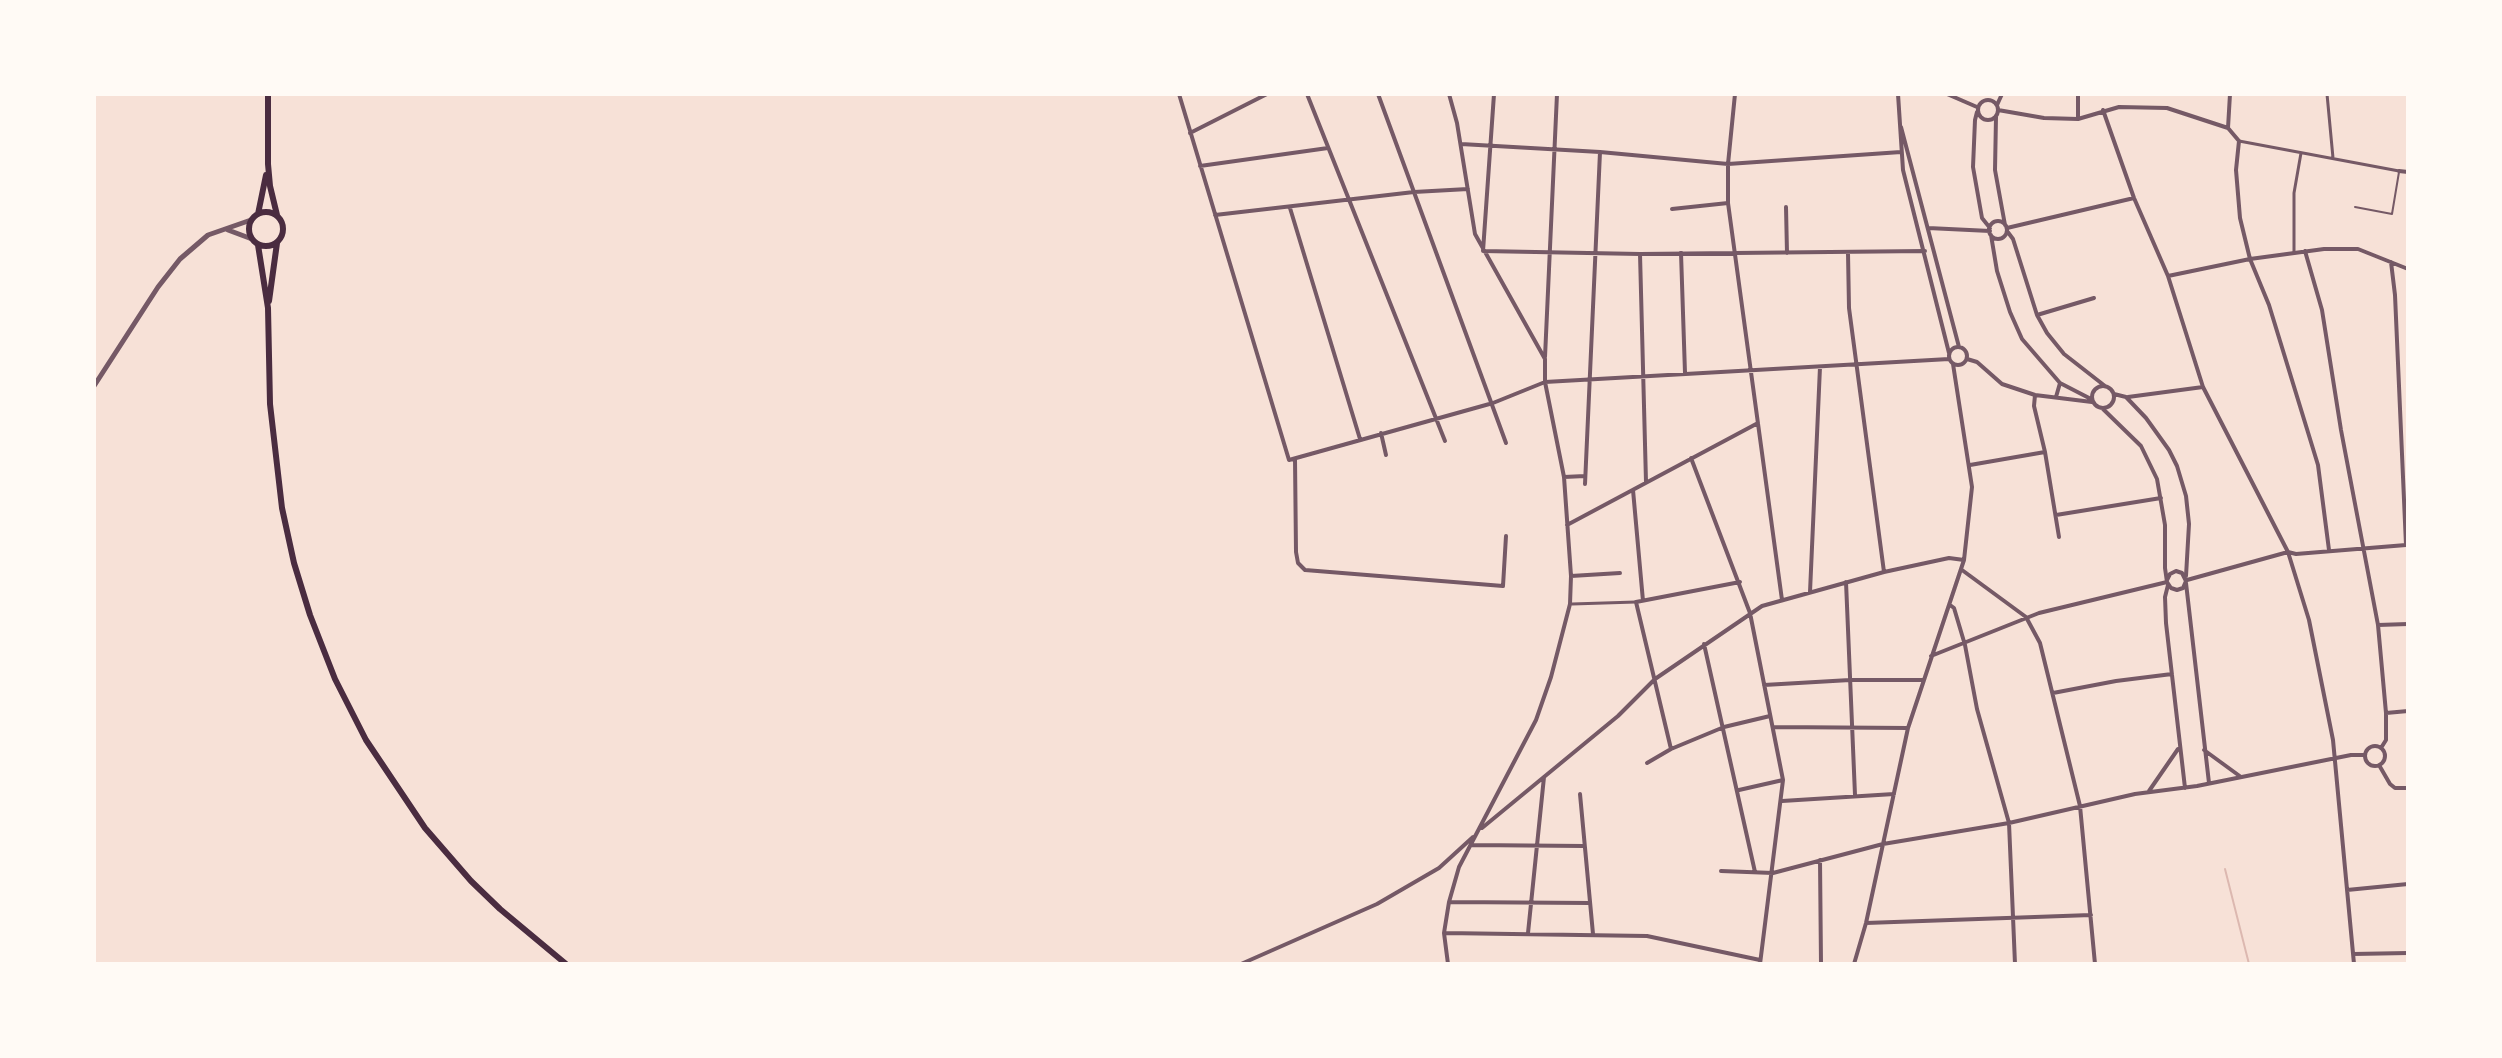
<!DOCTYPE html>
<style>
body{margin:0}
#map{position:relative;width:2502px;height:1058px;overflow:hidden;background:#f7e1d7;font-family:Merriweather,serif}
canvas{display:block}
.frame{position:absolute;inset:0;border:96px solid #fffaf5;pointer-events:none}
</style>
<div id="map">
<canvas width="2502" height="1058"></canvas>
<div class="frame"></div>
</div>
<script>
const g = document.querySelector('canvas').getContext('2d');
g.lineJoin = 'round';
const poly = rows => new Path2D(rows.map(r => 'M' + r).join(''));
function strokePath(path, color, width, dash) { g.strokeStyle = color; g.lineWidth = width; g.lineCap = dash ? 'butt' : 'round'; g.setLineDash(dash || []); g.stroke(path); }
strokePath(poly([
 [2225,869,2249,964]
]), '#dcb8b0', 2);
strokePath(poly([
 [2355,207,2392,214,2399,172]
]), '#755966', 2);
strokePath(poly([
 [2327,94,2333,158],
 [2239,141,2399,171],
 [2294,253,2294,193,2301,153],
 [1572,604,1636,602]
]), '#755966', 3);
strokePath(poly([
 [1179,94,1289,460,1493,403,1545,382,1949,359],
 [1307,94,1445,441],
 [1378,94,1506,443],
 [1494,94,1483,251,1640,254,1925,251],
 [1735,94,1728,164,1728,203,1782,600],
 [1898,94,1903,170,1949,353],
 [1947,94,1977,107],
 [2230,94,2228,128,2239,141,2236,170,2240,218,2250,259,2269,305,2318,465,2329,550],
 '1978 110a10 10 0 1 1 20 0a10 10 0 1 1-20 0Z',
 [1997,105,2002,94],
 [1998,110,2044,118,2078,119,2119,107,2167,108,2228,128],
 [2103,110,2134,198,2168,276,2203,387,2288,552,2309,620,2333,740,2354,964],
 [1977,112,1975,120,1973,167,1982,218,1990,228],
 [1996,117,1995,170,2005,225],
 [2078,119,2078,94],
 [1901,127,1959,347],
 [1190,133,1267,94],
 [1461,144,1600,152,1728,164,1901,152],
 [1200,166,1328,148],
 [2399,171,2408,172],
 [1786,207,1787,253],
 [1290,208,1360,439],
 [1672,209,1728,203],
 [1215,215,1414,192,1468,189],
 '1989 230a9 9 0 1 1 18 0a9 9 0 1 1-18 0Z',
 [1928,228,1990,231],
 [2007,228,2134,198],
 [2007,231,2013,239,2037,315,2047,333,2064,354,2105,386],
 [1991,235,1997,271,2010,312,2022,339,2060,383,2091,399],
 [2305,251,2322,310,2341,430,2378,625,2386,713,2386,740,2381,748],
 [1681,253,1685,373],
 [1848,253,1849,308,1884,572],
 [1640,254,1646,482],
 [2391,262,2395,295,2406,545],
 [2168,276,2250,259,2324,249,2358,249,2408,269],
 [2037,315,2094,298],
 '1949 356a9 9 0 1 1 18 0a9 9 0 1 1-18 0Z',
 [1545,357,1557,94],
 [1967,359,1977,362,2002,384,2035,395,2092,402],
 '2092 397a11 11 0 1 1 22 0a11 11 0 1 1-22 0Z',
 [2114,394,2126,397,2146,418,2169,450,2177,466,2186,496,2189,524,2186,576],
 [2035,395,2034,406,2045,452,2059,537],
 [2056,397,2060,383],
 [2128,397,2203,387],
 [2103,409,2141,446,2157,479,2165,525,2165,568,2167,582,2171,588,2177,590,2183,588,2186,581,2182,573,2176,571,2170,574,2167,580],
 [1381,433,1386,455],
 [1691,458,1750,613,1783,780,1760,964],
 [1295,459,1296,552,1298,563,1305,570,1503,586,1506,536],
 [1970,465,2045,452],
 [1564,477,1585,476],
 [1585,484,1600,152],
 [1633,490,1643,601],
 [2056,515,2161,498],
 [1567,525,1758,423],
 [1962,570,2026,617,2040,643,2080,806,2095,964],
 [1571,576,1620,573],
 [2187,580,2288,552,2296,554,2406,545],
 [1846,582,1855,795],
 [2186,583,2209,783],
 [2168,585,2165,597,2166,623,2185,788],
 [1810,592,1820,367],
 [1950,605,1954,608,1965,645,1977,709,2009,823,2015,964],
 [2378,625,2408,624],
 [1704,644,1755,872],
 [1931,656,2039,613,2167,582],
 [1764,685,1850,680,1923,680],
 [2053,693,2116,681,2172,674],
 [2386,713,2408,711],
 [1773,727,1908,728],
 '2365 756a10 10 0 1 1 20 0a10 10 0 1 1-20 0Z',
 [1671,749,1636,602,1740,582],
 [2204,750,2241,777],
 [1647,763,1671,749,1724,727,1770,716],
 [2379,765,2390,784,2395,788,2408,788],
 [1739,790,1783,780],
 [2149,791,2178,749],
 [1580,794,1593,934],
 [1782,801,1894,794],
 [1482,828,1618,716,1655,679,1762,606,1884,572,1949,558,1964,560],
 [1471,845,1584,846],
 [1820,860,1821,964],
 [1721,871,1773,873,1883,844,2009,823,2135,794,2197,786,2351,755,2365,755],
 [2347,890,2408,884],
 [1449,902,1590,903],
 [1866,923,2091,915],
 [1445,933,1647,936,1760,960],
 [1528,933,1544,777],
 [2353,954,2408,953],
 [1241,964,1377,904,1439,868,1473,837],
 [1448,964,1444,933,1449,902,1459,867,1536,720,1551,677,1570,604,1571,576,1564,477,1545,382,1545,359,1475,234,1457,123,1449,94],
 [1854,964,1866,923,1908,728,1964,560,1972,487,1953,364]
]), '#755966', 4);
strokePath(poly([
 [228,230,252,239],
 [94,386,158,287,180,259,208,235,251,220]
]), '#755966', 5);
strokePath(poly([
 [268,94,268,164,270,186,277,215],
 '249 229a17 17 0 1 1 34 0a17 17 0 1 1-34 0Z',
 [258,214,266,175],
 [258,245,268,308,270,404,282,508,294,563,310,615,335,679,366,740,425,828,471,881,500,909,566,964],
 [269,301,277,243]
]), '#4a2c40', 6);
</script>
